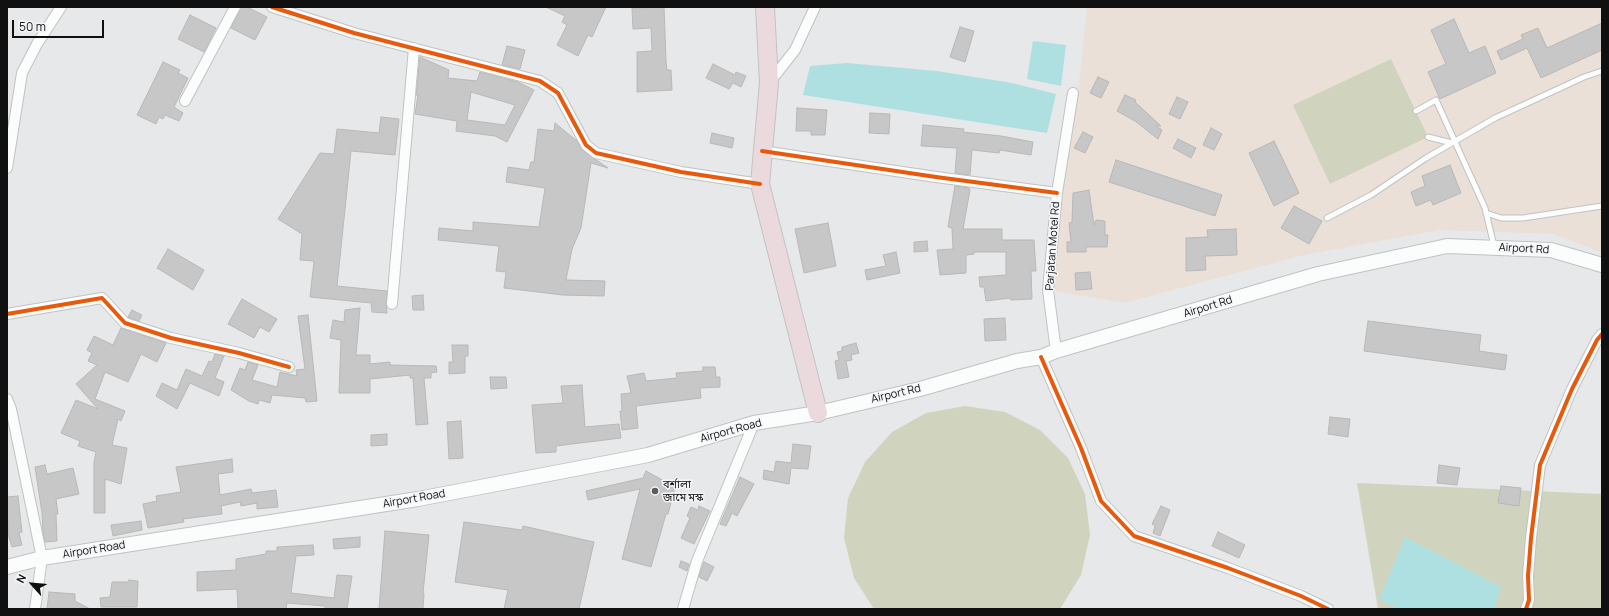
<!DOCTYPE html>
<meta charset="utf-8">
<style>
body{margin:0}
#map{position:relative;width:1609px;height:616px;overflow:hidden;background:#e7e8e9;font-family:Manrope,sans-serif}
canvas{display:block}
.frame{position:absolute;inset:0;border:8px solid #101011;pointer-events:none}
.north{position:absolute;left:12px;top:564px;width:40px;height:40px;-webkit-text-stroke:3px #f3f5f8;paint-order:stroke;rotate:297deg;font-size:11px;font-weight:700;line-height:16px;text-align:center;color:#101011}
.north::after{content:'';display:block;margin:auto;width:14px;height:18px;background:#101011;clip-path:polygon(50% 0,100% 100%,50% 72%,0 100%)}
.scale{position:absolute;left:12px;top:20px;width:92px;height:18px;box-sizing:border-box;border:2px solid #101011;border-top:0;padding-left:5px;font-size:12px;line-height:14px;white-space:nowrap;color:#101011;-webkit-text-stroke:3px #f3f5f8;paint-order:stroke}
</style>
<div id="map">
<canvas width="1609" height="616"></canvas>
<div class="frame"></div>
<div class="north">N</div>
<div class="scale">50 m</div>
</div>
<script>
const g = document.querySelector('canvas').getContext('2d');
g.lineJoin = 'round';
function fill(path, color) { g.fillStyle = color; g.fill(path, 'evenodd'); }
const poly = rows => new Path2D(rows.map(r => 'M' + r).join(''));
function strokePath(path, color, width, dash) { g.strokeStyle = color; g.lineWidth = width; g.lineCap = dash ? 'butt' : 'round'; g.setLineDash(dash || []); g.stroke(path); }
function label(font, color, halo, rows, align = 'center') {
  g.font = font + ' Manrope,"Noto Sans Bengali",sans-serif'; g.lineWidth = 3; g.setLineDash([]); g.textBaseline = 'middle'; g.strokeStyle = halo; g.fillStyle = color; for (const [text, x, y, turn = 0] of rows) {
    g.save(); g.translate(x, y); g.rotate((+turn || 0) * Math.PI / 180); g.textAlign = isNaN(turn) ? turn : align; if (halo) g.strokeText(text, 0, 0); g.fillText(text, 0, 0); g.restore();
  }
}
fill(poly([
 [1087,7,1602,7,1602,253,1554,234,1440,230,1304,255,1124,303,1049,290,1080,74]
]), '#ebe0d8');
fill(poly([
 [1391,59,1428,137,1330,184,1293,105],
 [965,406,1005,412,1040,430,1068,458,1085,494,1090,535,1081,575,1060,609,874,609,854,578,844,538,848,498,865,462,892,432,926,413],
 [1357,483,1602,494,1602,609,1378,609]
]), '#d0d4be');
fill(poly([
 [1033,41,1066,45,1061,86,1027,79],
 [847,63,937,71,1012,83,1056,94,1047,133,803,95,810,66],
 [1405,537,1501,587,1494,609,1399,609,1379,599]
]), '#aee0e1');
const building = poly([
 [241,7,247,7,267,17,255,40,231,28,241,7],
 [546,7,606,7,592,37,588,35,578,56,557,45,567,25,562,22,565,16,546,7],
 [664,7,666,61,667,70,671,70,672,90,637,92,637,52,652,51,651,28,633,29,632,8,664,7],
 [190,15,216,28,204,52,178,39,190,15],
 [1454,19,1469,53,1485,46,1496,73,1440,99,1428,72,1446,64,1431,30,1454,19],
 [1602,23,1602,50,1541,78,1527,48,1501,60,1497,51,1523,39,1521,35,1538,28,1547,48,1602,23],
 [960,27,974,31,965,62,950,57,960,27],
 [507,46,525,50,520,69,502,65,507,46],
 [420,57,449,70,448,78,477,81,480,72,518,82,534,90,507,142,495,136,456,131,457,121,415,114,418,95,416,95,420,57],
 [471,92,515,105,505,125,467,120,471,92],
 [163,62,180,70,178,73,188,78,174,107,183,113,179,121,165,115,163,119,159,117,156,124,137,115,163,62],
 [713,64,735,75,736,72,746,76,741,87,733,83,729,89,706,78,713,64],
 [1098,77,1109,82,1101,98,1090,93,1098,77],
 [1125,95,1136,100,1135,102,1161,126,1156,126,1162,130,1158,139,1135,121,1117,111,1125,95],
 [1177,97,1188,102,1180,119,1169,114,1177,97],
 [797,108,827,110,825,135,811,135,811,131,796,131,797,108],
 [870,113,890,114,889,134,869,133,870,113],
 [381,117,399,119,395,155,351,151,337,286,387,291,386,303,387,313,372,312,371,303,310,297,314,261,300,260,302,234,278,219,320,153,334,154,337,129,379,133,381,117],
 [555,123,577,141,582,150,608,168,591,163,581,228,572,249,566,280,605,281,604,296,563,295,504,288,506,272,496,271,499,246,438,240,439,228,473,231,473,222,539,227,545,188,506,182,508,167,529,170,531,162,534,162,538,129,554,131,555,123],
 [923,125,964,129,963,132,1001,136,1033,142,1031,155,1000,150,999,153,972,150,970,175,955,173,957,148,921,146,923,125],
 [1211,128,1222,134,1214,150,1203,145,1211,128],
 [1083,132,1093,137,1085,153,1074,148,1083,132],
 [712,133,734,138,732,148,710,143,712,133],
 [1178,139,1196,148,1191,158,1173,148,1178,139],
 [1274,141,1299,193,1274,206,1249,153,1274,141],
 [1116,160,1222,195,1215,216,1109,182,1116,160],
 [1450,165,1461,193,1433,205,1431,200,1416,206,1411,192,1425,186,1422,176,1450,165],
 [955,186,969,188,970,190,963,229,1002,229,1002,240,1034,240,1036,271,1031,271,1032,299,1011,300,1010,298,986,301,984,287,980,287,979,277,1006,275,1006,252,974,252,974,254,966,255,966,273,940,275,937,250,953,249,952,228,948,227,955,186],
 [1089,190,1094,225,1096,220,1105,221,1105,235,1108,235,1107,247,1086,247,1086,252,1067,252,1067,242,1071,242,1069,223,1072,222,1073,193,1089,190],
 [1294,206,1322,221,1309,244,1281,228,1294,206],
 [828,223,836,266,804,273,795,229,828,223],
 [1236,229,1237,255,1205,256,1206,270,1186,271,1186,238,1208,237,1207,230,1236,229],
 [927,241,928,251,914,252,914,242,927,241],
 [168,249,204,270,193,290,157,268,168,249],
 [896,252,900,273,867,280,865,270,886,266,883,255,896,252],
 [1090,272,1092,289,1076,290,1075,273,1090,272],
 [423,295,424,310,413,310,412,296,423,295],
 [242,299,277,319,269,332,260,327,254,338,228,324,242,299],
 [360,308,356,355,370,355,370,364,390,362,390,365,436,366,437,372,431,373,431,378,424,378,428,424,416,425,413,378,410,378,410,375,370,379,370,393,339,393,341,340,330,338,333,320,344,322,345,310,360,308],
 [132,310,142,315,139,321,128,317,132,310],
 [308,315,317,401,306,402,305,398,272,395,270,403,259,400,258,404,249,401,231,390,240,368,245,370,248,362,258,365,252,380,277,387,280,372,297,376,296,370,305,369,298,316,308,315],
 [1005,318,1006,340,985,341,984,319,1005,318],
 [1368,321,1481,335,1479,351,1507,355,1505,370,1364,351,1368,321],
 [121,328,166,343,157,362,141,354,128,382,105,372,95,399,125,411,121,421,118,419,112,445,127,448,121,484,105,479,105,513,94,513,94,463,96,452,78,446,80,441,61,433,76,400,98,409,76,384,97,365,88,361,92,353,87,350,94,336,113,345,121,328],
 [856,343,859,353,851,355,852,360,846,361,849,377,838,379,835,361,839,360,837,352,842,351,842,347,856,343],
 [452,345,468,345,468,356,465,356,465,373,449,374,449,362,453,362,452,345],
 [215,354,224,356,215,378,224,382,219,396,190,383,177,409,156,396,162,383,177,390,186,369,202,376,209,361,212,362,215,354],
 [703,367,715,367,716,377,720,377,720,387,700,388,701,398,636,406,638,428,622,430,620,411,622,411,621,394,631,393,627,376,644,373,646,381,677,378,676,373,703,371,703,367],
 [490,377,506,377,507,388,491,389,490,377],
 [582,385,585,427,619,424,621,438,556,446,556,452,536,453,532,405,563,403,561,386,582,385],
 [1330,417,1350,419,1348,437,1328,434,1330,417],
 [461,421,463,458,449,459,447,422,461,421],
 [387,434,387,445,371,446,371,435,387,434],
 [793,444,811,446,808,469,791,468,789,484,763,479,764,470,774,472,776,461,791,463,793,444],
 [232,459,233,472,218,474,220,495,251,489,252,493,276,490,278,507,257,509,257,503,241,506,240,502,221,506,222,514,183,519,184,522,148,528,143,504,157,501,156,496,181,492,176,467,232,459],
 [45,465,47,474,73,468,79,494,56,499,58,514,56,514,57,541,45,542,43,532,42,513,35,467,45,465],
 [1439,465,1460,468,1457,485,1437,483,1439,465],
 [646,471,675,487,668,514,666,514,651,567,622,559,640,489,588,500,586,491,643,478,646,471],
 [740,477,754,484,737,516,732,513,726,526,720,524,740,477],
 [1501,486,1521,488,1519,506,1498,503,1501,486],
 [18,496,22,532,19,533,22,545,12,547,8,534,7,497,18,496],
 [699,506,710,511,694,544,681,538,690,518,687,516,691,507,698,510,699,506],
 [1161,506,1170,510,1160,536,1153,533,1155,526,1152,524,1161,506],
 [141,521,142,530,113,536,111,525,141,521],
 [464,522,522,530,523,526,594,542,579,609,504,609,508,590,455,582,464,522],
 [385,531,429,535,423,593,424,594,423,609,379,609,385,531],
 [1218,532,1245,545,1239,558,1212,546,1218,532],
 [360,537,360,547,334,549,333,539,360,537],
 [313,545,314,555,296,556,291,593,334,598,337,575,352,576,347,609,325,609,325,606,287,603,286,609,238,609,237,589,197,591,197,572,236,570,236,559,266,554,266,551,277,551,277,547,313,545],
 [681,561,689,564,687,571,679,567,681,561],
 [704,562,714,567,707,581,699,577,704,562],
 [129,580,138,581,137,607,101,607,100,598,110,597,112,582,128,582,129,580],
 [49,592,75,594,75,601,90,609,47,609,49,592]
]);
fill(building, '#c7c7c7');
strokePath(building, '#b8b8b8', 1);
const lane = poly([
 [1416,111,1436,100,1485,208,1494,246],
 [1428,137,1452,143],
 [1486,213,1501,218,1523,218,1602,206],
 [1327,218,1371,195,1426,158,1495,118,1584,77,1602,71]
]);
const street = poly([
 [272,7,354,33,540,81,558,93,586,145,596,153,681,172,760,184],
 [769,83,795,50,815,7],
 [185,101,235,7],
 [762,151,936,177,1057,193],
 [7,168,22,73,37,44,61,7],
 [392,304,414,48],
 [7,314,102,298,125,323,171,338,239,353,289,367],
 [1056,351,1048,290,1057,193,1073,93],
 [1041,357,1081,448,1101,501,1134,536,1228,568,1301,596,1328,609],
 [7,399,11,409,42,558,35,609],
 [683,609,697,561,754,423],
 [1526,609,1529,600,1528,576,1531,538,1540,465,1572,389,1597,340,1602,334]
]);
const secondary = poly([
 [7,567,42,558,418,499,648,455,754,423,818,413,920,389,1017,361,1041,357,1056,351,1318,274,1447,246,1551,250,1602,265]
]);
const highway = poly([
 [765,7,769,83,760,184,818,413]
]);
strokePath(lane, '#c1c2c3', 7);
strokePath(street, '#c1c2c3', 12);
strokePath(secondary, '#c1c2c3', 16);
strokePath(highway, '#c2c3c3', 20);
strokePath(lane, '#fbfcfc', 5);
strokePath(street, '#fbfcfc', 10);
strokePath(secondary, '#fbfcfc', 14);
strokePath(highway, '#eadade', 18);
strokePath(poly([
 [272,7,354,33,540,81,558,93,586,145,596,153,681,172,760,184],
 [762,151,936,177,1057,193],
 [7,314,102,298,125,323,171,338,239,353,289,367],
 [1041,357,1081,448,1101,501,1134,536,1228,568,1301,596,1328,609],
 [1526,609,1529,600,1528,576,1531,538,1540,465,1572,389,1597,340,1602,334]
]), '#e8590c', 4);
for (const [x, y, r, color] of [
 [655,491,4,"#5b5c5d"]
]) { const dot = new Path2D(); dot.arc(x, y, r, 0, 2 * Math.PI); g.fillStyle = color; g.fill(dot); strokePath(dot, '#f3f5f8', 1.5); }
label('11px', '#101011', '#f3f5f8', [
 ["Parjatan Motel Rd",1053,246,-86],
 ["Airport Rd",1524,249,3],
 ["Airport Rd",1208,307,-17],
 ["Airport Rd",896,394,-13],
 ["Airport Road",731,431,-15],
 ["Airport Road",414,499,-10],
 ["Airport Road",94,550,-9]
]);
label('11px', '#101011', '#f3f5f8', [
 ["বর্শালা",663,485],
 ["জামে মস্ক",663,498]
], 'left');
</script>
